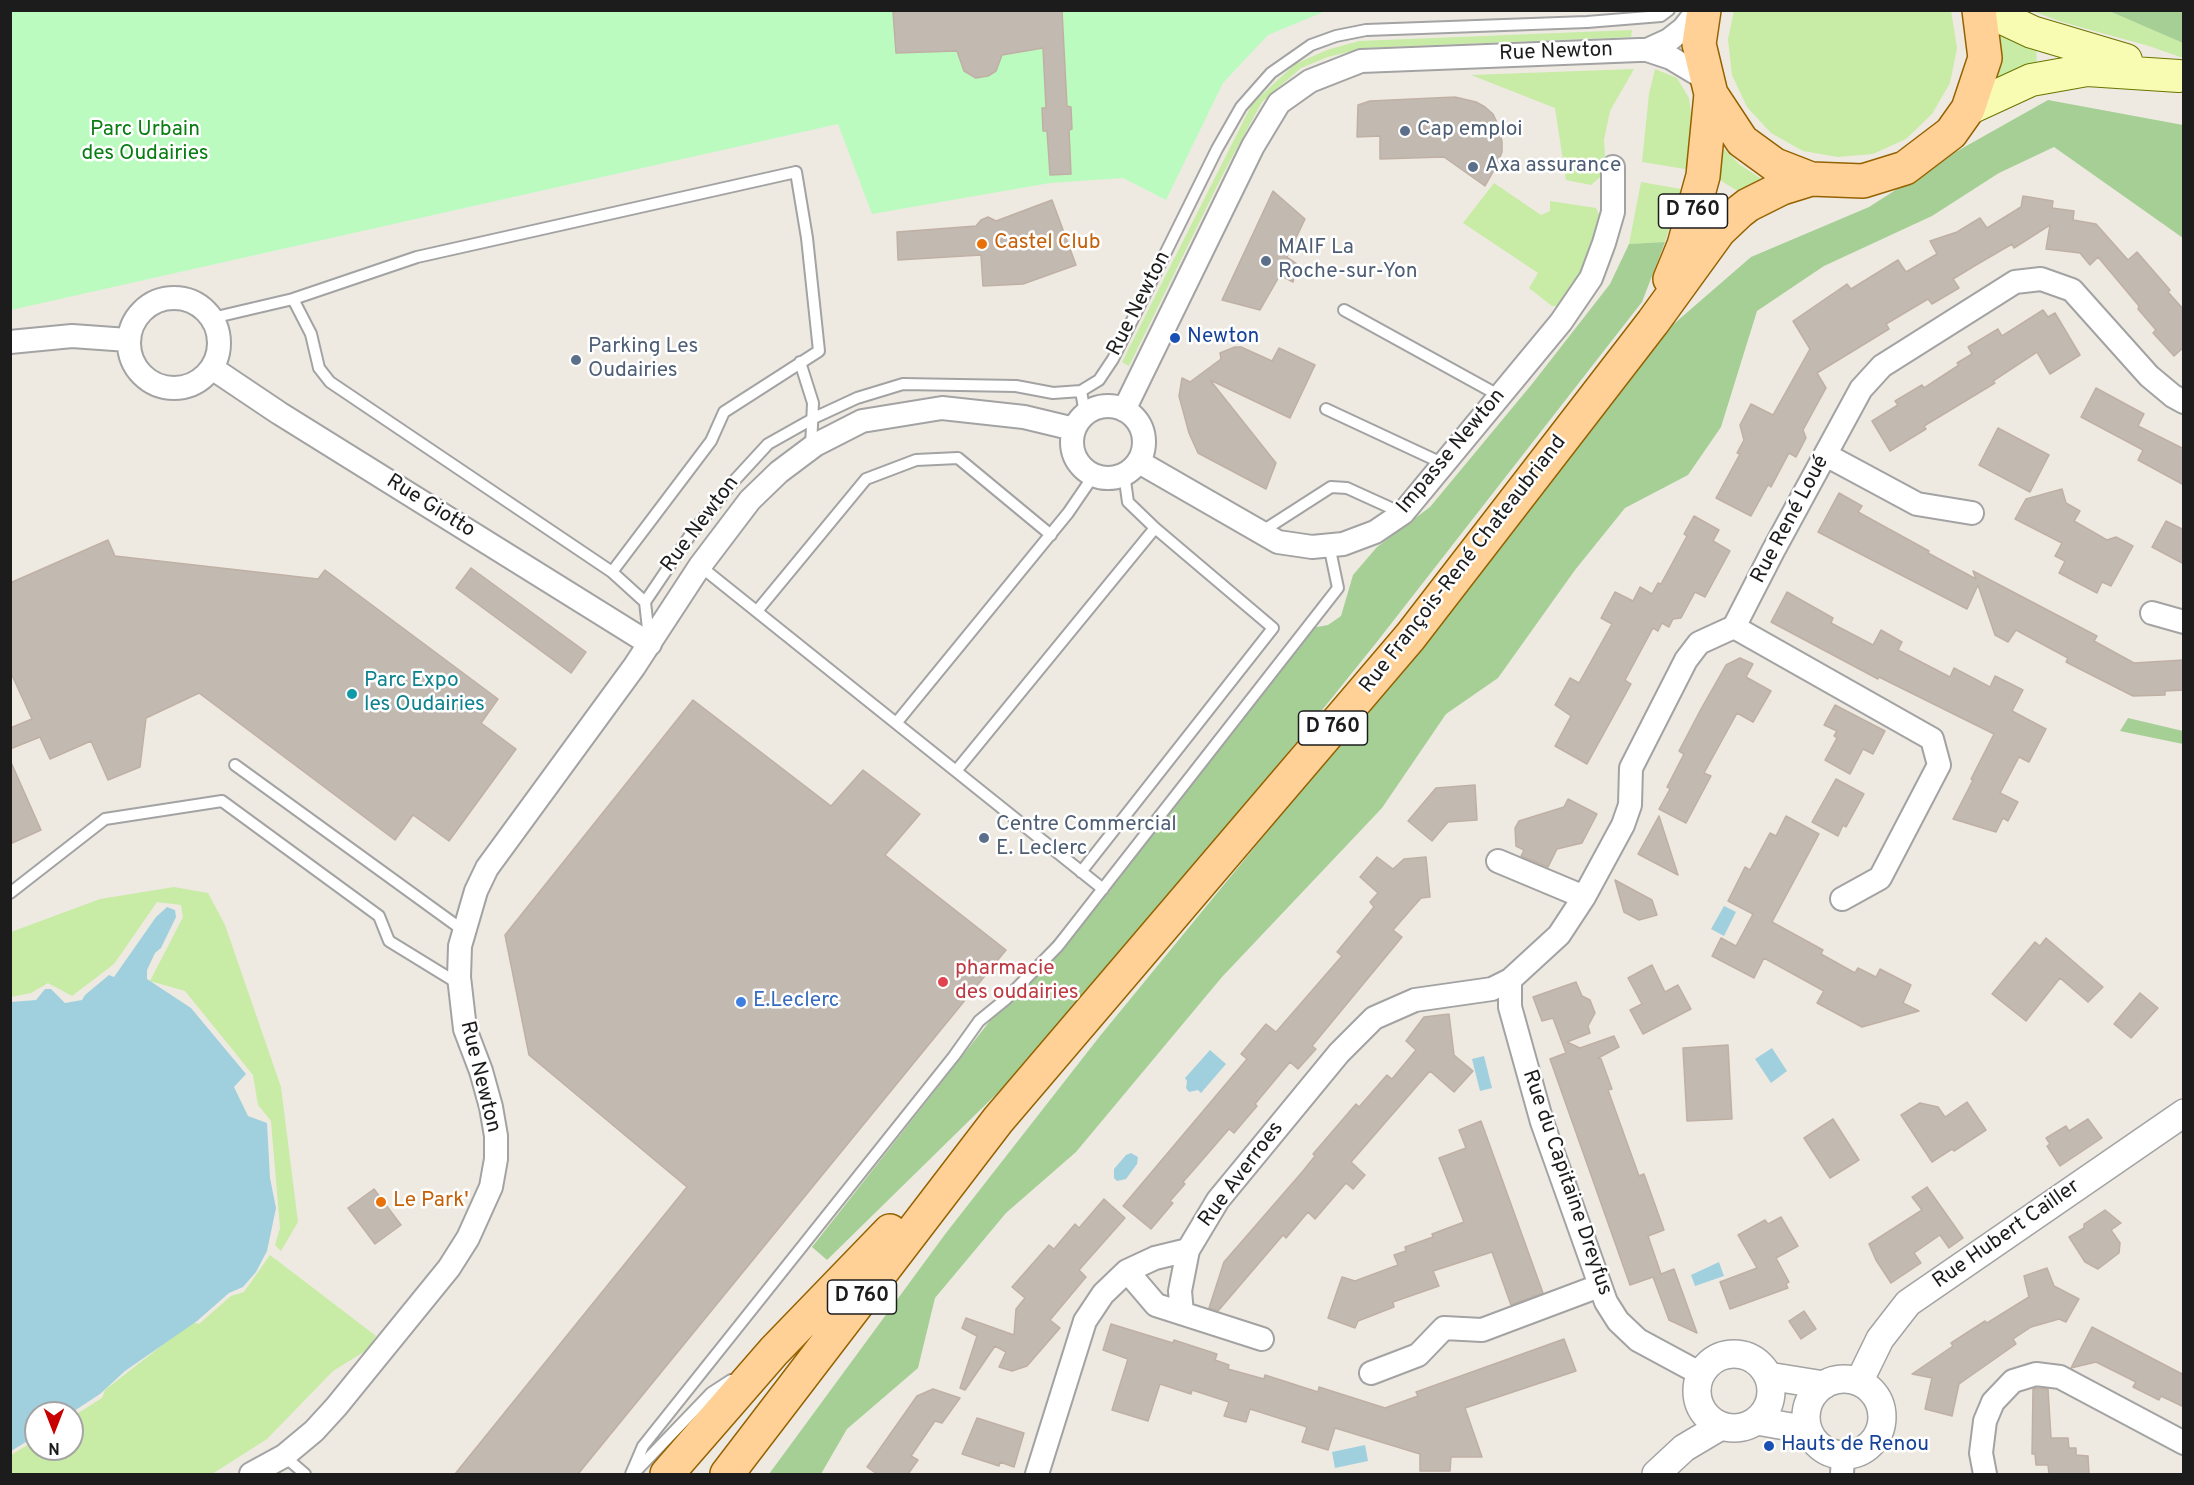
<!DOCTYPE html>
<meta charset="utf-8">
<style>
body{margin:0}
#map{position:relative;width:2194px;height:1485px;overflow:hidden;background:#eeeae2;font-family:Overpass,sans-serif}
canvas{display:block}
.frame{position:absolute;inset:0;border:12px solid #1c1c1c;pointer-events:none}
.north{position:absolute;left:24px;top:1401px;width:60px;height:60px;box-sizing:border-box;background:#fff;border:2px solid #a4a4a4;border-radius:50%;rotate:180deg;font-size:16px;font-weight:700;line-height:24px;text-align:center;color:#1c1c1c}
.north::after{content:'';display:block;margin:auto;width:21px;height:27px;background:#c90002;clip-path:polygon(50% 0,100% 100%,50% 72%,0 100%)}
</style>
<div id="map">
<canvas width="2194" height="1485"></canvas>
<div class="frame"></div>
<div class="north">N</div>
</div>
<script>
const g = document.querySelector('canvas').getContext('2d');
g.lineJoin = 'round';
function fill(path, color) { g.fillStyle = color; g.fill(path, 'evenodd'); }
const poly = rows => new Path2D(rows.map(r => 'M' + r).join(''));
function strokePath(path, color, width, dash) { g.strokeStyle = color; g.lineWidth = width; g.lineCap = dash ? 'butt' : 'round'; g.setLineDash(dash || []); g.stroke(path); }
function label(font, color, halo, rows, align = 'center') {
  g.font = font + ' Overpass,sans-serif'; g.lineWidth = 5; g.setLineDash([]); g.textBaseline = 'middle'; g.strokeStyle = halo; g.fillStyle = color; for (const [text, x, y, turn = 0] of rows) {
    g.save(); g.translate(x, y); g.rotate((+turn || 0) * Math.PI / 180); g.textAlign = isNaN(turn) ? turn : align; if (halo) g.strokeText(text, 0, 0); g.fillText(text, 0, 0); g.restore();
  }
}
fill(poly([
 [1951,10,1957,48,1950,83,1932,114,1906,139,1873,154,1838,157,1803,151,1771,133,1747,107,1732,75,1728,39,1734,11],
 [2032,11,2109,11,2183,43,2183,58,2149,46,2062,22],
 [2000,28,2036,43,2037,71,1995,85,2000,63],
 [1632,30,1631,37,1364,48,1328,57,1301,68,1262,102,1223,174,1129,366,1122,362,1252,104,1295,64,1327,50,1359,41],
 [1634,69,1610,111,1604,140,1606,172,1591,185,1566,180,1555,108,1471,75],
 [1655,69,1677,78,1689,98,1693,130,1691,170,1642,162,1649,94],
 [1719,144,1739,164,1766,182,1744,195,1715,177],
 [1641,182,1681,189,1665,242,1629,244],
 [1494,183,1541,215,1550,211,1550,201,1596,208,1601,219,1584,274,1561,306,1552,306,1529,288,1538,273,1463,223],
 [174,887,208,893,225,925,281,1087,298,1222,281,1251,275,1245,280,1228,271,1121,258,1105,253,1075,185,991,150,981,183,917,181,905,157,902,114,964,72,996,48,983,31,993,11,997,11,932,100,899],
 [270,1255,376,1336,367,1350,333,1371,267,1439,212,1474,11,1474,11,1455,36,1440,36,1449,72,1449,72,1417,102,1398,105,1390,192,1322,199,1324,231,1296,244,1292]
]), '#c8eba5');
fill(poly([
 [2109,11,2183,11,2183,43],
 [2048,100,2183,125,2183,238,2054,147,1999,173,1932,216,1824,266,1757,311,1721,427,1688,475,1625,508,1575,570,1498,678,1446,714,1382,808,1222,977,1076,1152,1006,1213,935,1298,918,1368,847,1429,821,1474,769,1474,946,1233,1100,1036,1399,671,1646,348,1751,257,1869,207,1952,154],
 [1665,242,1642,302,1376,643,1184,882,1027,1064,827,1260,812,1247,1052,942,1223,739,1258,681,1300,630,1328,625,1341,616,1353,575,1377,547,1430,507,1532,384,1610,284,1629,244],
 [2128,718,2183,731,2183,744,2120,731]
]), '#a6cf95');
fill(poly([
 [10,11,1326,11,1268,35,1223,83,1166,200,1123,178,1050,183,872,214,838,124,11,310]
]), '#bcfbc0');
fill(poly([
 [1724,906,1736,912,1724,936,1711,929],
 [167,907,175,910,176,917,161,948,155,953,147,970,147,979,191,1008,246,1074,234,1087,248,1116,267,1123,270,1178,276,1208,267,1251,256,1272,243,1287,229,1293,197,1321,125,1371,100,1394,71,1413,36,1413,36,1436,11,1451,11,1002,36,1000,45,989,51,989,65,1003,82,1000,85,995,109,975,114,977,156,917],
 [1772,1048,1787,1071,1771,1083,1755,1059],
 [1210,1050,1226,1064,1201,1093,1198,1090,1189,1092,1186,1088,1187,1081,1185,1078],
 [1484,1056,1492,1088,1480,1091,1472,1059],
 [1131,1153,1138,1157,1137,1164,1126,1179,1117,1181,1114,1178,1114,1169,1126,1155],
 [1719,1262,1724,1276,1695,1286,1691,1275],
 [1365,1445,1368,1461,1335,1468,1332,1452]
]), '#a0d0de');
const building = poly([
 [917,10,1062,10,1067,106,1071,107,1072,129,1069,130,1071,174,1050,175,1047,131,1043,131,1042,108,1046,108,1043,48,1002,55,996,71,988,76,976,78,964,71,957,51,896,53,893,12,917,10],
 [1455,97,1476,102,1485,107,1493,114,1499,127,1502,142,1502,152,1497,165,1485,186,1444,157,1380,159,1380,136,1357,137,1358,105,1370,101,1455,97],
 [1273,191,1305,219,1287,257,1297,264,1293,282,1280,275,1260,310,1222,300,1273,191],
 [2023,196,2053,201,2052,208,2074,211,2073,220,2096,224,2128,260,2137,252,2170,290,2168,292,2184,310,2184,347,2174,356,2153,333,2156,330,2138,309,2139,306,2098,257,2090,265,2080,253,2046,249,2050,225,2014,248,2012,244,1976,265,1953,279,1959,288,1932,304,1928,299,1886,324,1889,329,1817,373,1826,388,1803,430,1806,438,1796,457,1789,453,1771,487,1768,485,1751,516,1716,498,1740,454,1737,453,1744,440,1740,425,1751,404,1773,415,1810,349,1793,321,1847,284,1851,289,1898,260,1906,272,1937,254,1930,241,1957,232,1980,218,1987,228,2021,207,2023,196],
 [1052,200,1076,265,1023,284,983,286,981,255,898,260,897,232,976,226,981,220,988,217,996,221,1052,200],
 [2043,310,2048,317,2055,313,2080,355,2050,374,2037,352,1993,381,1995,383,1924,426,1926,429,1890,451,1872,421,1898,405,1895,401,1922,385,1924,388,1959,365,1957,363,1972,354,1968,347,1998,329,2002,336,2043,310],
 [1235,347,1241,347,1272,361,1279,348,1315,365,1290,418,1210,380,1276,463,1266,489,1198,453,1189,433,1179,396,1182,378,1190,382,1221,359,1220,353,1235,347],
 [2096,388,2144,414,2138,426,2184,449,2184,485,2138,460,2143,450,2081,417,2096,388],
 [1998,428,2049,455,2030,492,1979,465,1998,428],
 [2062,489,2066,503,2080,511,2074,521,2107,540,2116,537,2133,546,2111,586,2102,582,2097,593,2059,573,2065,561,2055,556,2062,543,2015,519,2026,499,2062,489],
 [1839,493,1862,506,1858,512,1929,551,1928,553,1976,579,1973,571,2097,636,2094,641,2134,663,2184,660,2184,690,2165,691,2165,695,2133,696,2066,662,2068,658,2016,630,2008,642,1995,635,1978,585,1967,609,1818,532,1839,493],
 [1694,516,1719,530,1713,541,1730,551,1705,597,1695,592,1681,618,1673,619,1669,627,1662,623,1658,631,1653,628,1625,680,1631,684,1587,764,1555,746,1571,716,1555,705,1570,678,1579,683,1612,624,1601,618,1615,592,1633,601,1640,587,1652,594,1658,583,1661,584,1687,536,1684,534,1694,516],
 [2166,521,2184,530,2184,564,2152,547,2166,521],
 [108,540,115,556,318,579,325,570,498,699,481,723,516,749,449,841,413,815,395,840,199,693,146,718,140,767,108,780,91,741,50,759,40,737,10,749,10,728,32,719,10,671,10,583,108,540],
 [471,568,586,652,571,673,456,588,471,568],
 [1787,592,1833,618,1831,623,1873,645,1881,630,1902,642,1898,650,1950,677,1954,668,1990,687,1995,676,2023,690,2012,711,2046,729,2029,762,2019,757,2000,793,2018,802,2008,821,2003,818,1996,832,1953,819,1973,780,1971,779,1994,734,1879,677,1878,679,1771,622,1787,592],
 [1740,658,1753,664,1746,677,1771,691,1753,722,1737,713,1704,773,1711,776,1686,823,1659,809,1670,789,1667,787,1684,754,1679,751,1701,709,1726,665,1740,658],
 [693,700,831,806,863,770,920,814,885,855,1006,950,578,1474,455,1474,687,1187,529,1055,505,935,693,700],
 [1835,705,1885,731,1873,754,1863,749,1850,774,1825,760,1837,738,1834,736,1837,731,1824,725,1835,705],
 [10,760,41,830,10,844,10,760],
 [1836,779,1864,794,1846,827,1843,825,1838,836,1812,822,1836,779],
 [1475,785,1477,820,1448,822,1432,841,1408,821,1436,788,1475,785],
 [1568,799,1597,814,1582,843,1557,849,1548,867,1521,856,1524,850,1516,846,1515,828,1519,821,1564,807,1568,799],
 [1659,816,1678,875,1638,854,1659,816],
 [1786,816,1819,834,1772,922,1823,950,1821,954,1855,973,1858,968,1876,977,1880,969,1911,985,1903,1003,1919,1011,1862,1027,1817,1003,1824,991,1764,958,1754,978,1712,956,1721,938,1736,946,1753,914,1728,901,1745,867,1750,870,1770,833,1776,836,1786,816],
 [1377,857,1393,869,1404,859,1426,857,1430,897,1421,898,1393,930,1402,937,1312,1046,1316,1049,1298,1069,1290,1062,1255,1104,1257,1106,1234,1133,1229,1129,1197,1166,1183,1182,1185,1184,1170,1201,1173,1203,1151,1229,1123,1206,1247,1059,1241,1054,1266,1024,1276,1032,1342,956,1337,952,1374,907,1370,902,1378,893,1360,877,1377,857],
 [1615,880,1652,900,1657,915,1639,920,1624,912,1615,880],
 [2046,938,2103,987,2088,1002,2060,978,2026,1021,1992,994,2035,942,2040,946,2046,938],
 [1652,965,1665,992,1678,985,1691,1009,1643,1034,1630,1010,1642,1004,1628,978,1652,965],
 [1576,982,1582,996,1590,1000,1595,1013,1588,1026,1590,1033,1567,1042,1580,1048,1614,1036,1619,1047,1598,1058,1601,1059,1612,1089,1608,1090,1639,1176,1644,1174,1664,1230,1648,1236,1661,1274,1674,1269,1697,1333,1669,1320,1653,1277,1630,1285,1550,1059,1566,1053,1553,1018,1542,1021,1533,997,1576,982],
 [2140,993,2158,1008,2131,1038,2114,1024,2140,993],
 [1449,1014,1454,1055,1473,1071,1454,1092,1430,1071,1351,1162,1365,1175,1353,1189,1346,1183,1315,1219,1308,1212,1286,1238,1283,1235,1218,1311,1209,1308,1224,1262,1303,1171,1315,1156,1313,1154,1356,1104,1359,1107,1387,1075,1392,1079,1416,1050,1406,1041,1424,1017,1449,1014],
 [1728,1045,1732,1119,1687,1121,1683,1048,1728,1045],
 [1967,1102,1986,1130,1954,1151,1952,1149,1932,1162,1901,1115,1920,1103,1938,1107,1945,1117,1967,1102],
 [1833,1119,1859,1160,1830,1178,1804,1138,1833,1119],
 [2088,1119,2102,1138,2060,1166,2047,1146,2050,1144,2046,1138,2066,1126,2069,1131,2088,1119],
 [1481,1121,1543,1293,1511,1305,1492,1252,1433,1271,1439,1286,1393,1302,1394,1307,1358,1321,1355,1328,1328,1318,1342,1277,1355,1281,1398,1265,1394,1255,1406,1251,1405,1247,1433,1237,1432,1234,1464,1222,1439,1158,1466,1148,1459,1130,1481,1121],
 [1927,1187,1963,1238,1949,1248,1940,1235,1914,1253,1921,1263,1891,1283,1876,1260,1869,1244,1922,1210,1912,1197,1927,1187],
 [374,1189,401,1225,375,1244,348,1208,374,1189],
 [1104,1199,1125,1218,1079,1270,1086,1277,1050,1320,1060,1328,1027,1366,1012,1371,999,1367,1006,1352,995,1346,965,1390,960,1388,977,1336,962,1328,966,1318,1014,1335,1016,1309,1025,1298,1012,1287,1049,1245,1054,1249,1075,1224,1079,1228,1104,1199],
 [2105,1210,2121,1223,2111,1230,2120,1243,2119,1253,2098,1269,2085,1262,2069,1237,2084,1228,2084,1224,2105,1210],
 [1781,1217,1798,1246,1776,1258,1789,1282,1786,1284,1788,1288,1730,1309,1720,1282,1757,1268,1738,1235,1765,1220,1768,1224,1781,1217],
 [2047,1268,2054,1286,2079,1299,2066,1322,2059,1319,2031,1327,2013,1339,2016,1344,1959,1384,1952,1416,1925,1409,1932,1378,1912,1374,1953,1346,1951,1343,1985,1321,1987,1323,2029,1297,2024,1276,2047,1268],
 [1804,1311,1816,1329,1801,1339,1789,1321,1804,1311],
 [1111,1324,1173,1343,1174,1340,1217,1354,1215,1360,1229,1365,1228,1369,1264,1379,1265,1375,1318,1392,1319,1387,1385,1408,1418,1396,1416,1392,1564,1339,1576,1371,1465,1408,1482,1457,1451,1457,1450,1471,1420,1471,1420,1454,1335,1428,1328,1450,1302,1442,1307,1427,1250,1409,1246,1422,1224,1416,1229,1402,1192,1390,1191,1394,1160,1384,1148,1421,1112,1410,1128,1359,1103,1350,1111,1324],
 [2092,1327,2184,1375,2184,1407,2161,1396,2159,1400,2133,1387,2136,1382,2096,1362,2071,1368,2092,1327],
 [2037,1388,2048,1389,2051,1438,2068,1438,2069,1448,2076,1448,2076,1455,2088,1456,2089,1474,2049,1474,2048,1465,2036,1465,2035,1454,2032,1454,2033,1389,2037,1388],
 [933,1389,960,1398,942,1423,935,1421,911,1456,918,1460,908,1474,877,1474,867,1467,917,1396,933,1389],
 [977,1418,1024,1433,1014,1467,1000,1462,999,1466,962,1454,977,1418]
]);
fill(building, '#c2b9b1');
strokePath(building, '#c0b0a4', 1.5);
const service = poly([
 [796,172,807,238,819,351,724,412,711,441,612,572,330,382,319,368,311,334,293,299,417,257,796,172],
 [1344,310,1500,396],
 [212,318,293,299],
 [800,362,813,403,811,447],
 [1081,391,1085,414],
 [1326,409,1444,464],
 [1261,532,1331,487,1347,488,1402,513],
 [700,566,1103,889],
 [612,572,645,602],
 [757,611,866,479,916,460,958,458,1051,535],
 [649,638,645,602,691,534,734,481,768,444,816,417,857,398,903,384,1016,386,1053,393,1081,391,1099,380,1113,359,1217,149,1241,107,1271,73,1311,45,1336,36,1366,30,1587,22,1661,16,1669,10],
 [897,722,1068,513,1094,475],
 [235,765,464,931],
 [956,771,1155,528,1128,502,1124,474],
 [1081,872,1273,628,1155,528],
 [10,893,105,819,222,801,379,916,389,941,459,984],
 [284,1456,305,1474],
 [637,1470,711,1393,731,1380],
 [631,1474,643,1446,954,1056,979,1021,1006,999,1058,946,1338,588,1329,545]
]);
const minor = poly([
 [1647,50,1669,40,1683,29,1698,10],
 '129 343a45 45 0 1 1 90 0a45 45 0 1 1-90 0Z',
 [10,342,72,336,128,340],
 [212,368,279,413,650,644],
 '1072 442a36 36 0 1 1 72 0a36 36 0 1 1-72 0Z',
 [1124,410,1253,146,1279,103,1310,81,1361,61,1639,50,1647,50,1671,58,1706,79],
 [1826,455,1917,504,1972,513],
 [1139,462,1278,542,1312,547,1343,544,1375,532,1403,513,1561,322,1591,278,1604,243,1613,212,1613,167],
 [2152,613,2184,622],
 [1734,627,1932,739,1939,765,1880,878,1842,899],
 [1498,861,1584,897],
 [1510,980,1510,1007,1542,1122,1606,1302,1618,1321,1638,1340,1701,1374],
 [1127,1271,1156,1305,1262,1339],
 [1182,1313,1180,1291,1188,1250],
 [1371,1373,1418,1355,1444,1328,1482,1330,1599,1286],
 [251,1474,284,1456,314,1431,336,1407,449,1268,468,1238,491,1187,496,1159,496,1136,491,1107,481,1071,465,1029,459,977,460,946,476,891,487,868,634,667,700,566,750,500,779,472,815,445,862,421,942,408,1024,417,1074,429],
 [1037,1474,1085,1321,1103,1294,1127,1271,1155,1258,1188,1250,1218,1200,1339,1053,1374,1018,1415,1000,1492,989,1510,980,1559,935,1584,897,1623,825,1630,805,1631,768,1686,660,1699,643,1734,627,1773,551,1861,389,1882,366,2015,282,2041,279,2072,290,2149,376,2173,396,2184,402],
 [1842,1474,1843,1456],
 [1985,1474,1981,1453,1985,1421,1993,1402,2013,1381,2036,1374,2060,1377,2184,1443]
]);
const tertiary = poly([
 '1697 1391a37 37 0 1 1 74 0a37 37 0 1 1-74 0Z',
 [1768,1376,1824,1385],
 '1806 1417a38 38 0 1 1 76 0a38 38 0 1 1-76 0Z',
 [1859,1382,1880,1339,1908,1303,2184,1113],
 [1757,1421,1808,1430],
 [1656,1474,1684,1448,1721,1426]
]);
const secondary = poly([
 [1993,10,1998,16,2032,32,2126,60],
 [1968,109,2031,80,2087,70,2179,76]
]);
const primary = poly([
 [1704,10,1699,44,1711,94,1742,141,1775,165,1811,179,1863,181,1905,168,1951,133,1968,109,1985,58,1979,10],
 [1670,279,1684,245,1703,176,1711,94],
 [667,1474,774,1351,890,1231],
 [727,1474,998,1120,1410,637,1653,322,1719,231,1739,212,1748,205,1782,188,1811,179]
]);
strokePath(service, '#a3a3a3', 14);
strokePath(minor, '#a3a3a3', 26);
strokePath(tertiary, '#a3a3a3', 30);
strokePath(secondary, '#6a7501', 34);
strokePath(primary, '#956200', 36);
strokePath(service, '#fff', 10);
strokePath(minor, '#fff', 22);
strokePath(tertiary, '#fff', 27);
strokePath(secondary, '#f8fbb2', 32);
strokePath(primary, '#ffd196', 33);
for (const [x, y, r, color] of [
 [1405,131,6,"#5c6f8a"],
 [1473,167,6,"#5c6f8a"],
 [982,244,6,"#e8710a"],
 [1266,261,6,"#5c6f8a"],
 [1175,338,6,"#1a4fb4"],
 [576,360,6,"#5c6f8a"],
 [352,694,6,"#0f9aa8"],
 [984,838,6,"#5c6f8a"],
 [943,982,6,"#e0444e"],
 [741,1002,6,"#3f7fe0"],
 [381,1202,6,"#e8710a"],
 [1769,1446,6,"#1a4fb4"]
]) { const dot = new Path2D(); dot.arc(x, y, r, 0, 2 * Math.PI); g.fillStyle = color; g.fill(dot); strokePath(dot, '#fff', 2); }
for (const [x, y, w] of [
 [1693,211,69],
 [1333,728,69],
 [862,1297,69]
]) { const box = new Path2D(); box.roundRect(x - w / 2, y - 17, w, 34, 4.5); g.fillStyle = '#fff'; g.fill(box); strokePath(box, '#1c1c1c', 1.5); }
label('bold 20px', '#1c1c1c', null, [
 ["D 760",1693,211],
 ["D 760",1333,728],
 ["D 760",862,1297]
]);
label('21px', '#1c1c1c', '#fff', [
 ["Rue Newton",1556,53,-2],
 ["Rue Newton",1140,304,-63],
 ["Impasse Newton",1452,452,-50],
 ["Rue Giotto",430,507,32],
 ["Rue René Loué",1791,520,-62],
 ["Rue Newton",701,525,-53],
 ["Rue François-René Chateaubriand",1464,565,-52],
 ["Rue Newton",479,1077,76],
 ["Rue Averroes",1242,1175,-53],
 ["Rue du Capitaine Dreyfus",1566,1183,71],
 ["Rue Hubert Cailler",2007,1235,-35]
]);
label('21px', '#087d11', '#fff', [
 ["Parc Urbain",145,131],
 ["des Oudairies",145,155]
]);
label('21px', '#4e5e75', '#fff', [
 ["Cap emploi",1417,131],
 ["Axa assurance",1485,167],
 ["MAIF La",1278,249],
 ["Roche-sur-Yon",1278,273],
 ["Parking Les",588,348],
 ["Oudairies",588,372],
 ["Centre Commercial",996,826],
 ["E. Leclerc",996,850]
], 'left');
label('21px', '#c56008', '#fff', [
 ["Castel Club",994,244],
 ["Le Park'",393,1202]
], 'left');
label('21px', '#164399', '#fff', [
 ["Newton",1187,338],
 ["Hauts de Renou",1781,1446]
], 'left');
label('21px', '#0d838f', '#fff', [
 ["Parc Expo",364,682],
 ["les Oudairies",364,706]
], 'left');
label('21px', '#be3a42', '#fff', [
 ["pharmacie",955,970],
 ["des oudairies",955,994]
], 'left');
label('21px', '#366cbe', '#fff', [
 ["E.Leclerc",753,1002]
], 'left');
</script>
